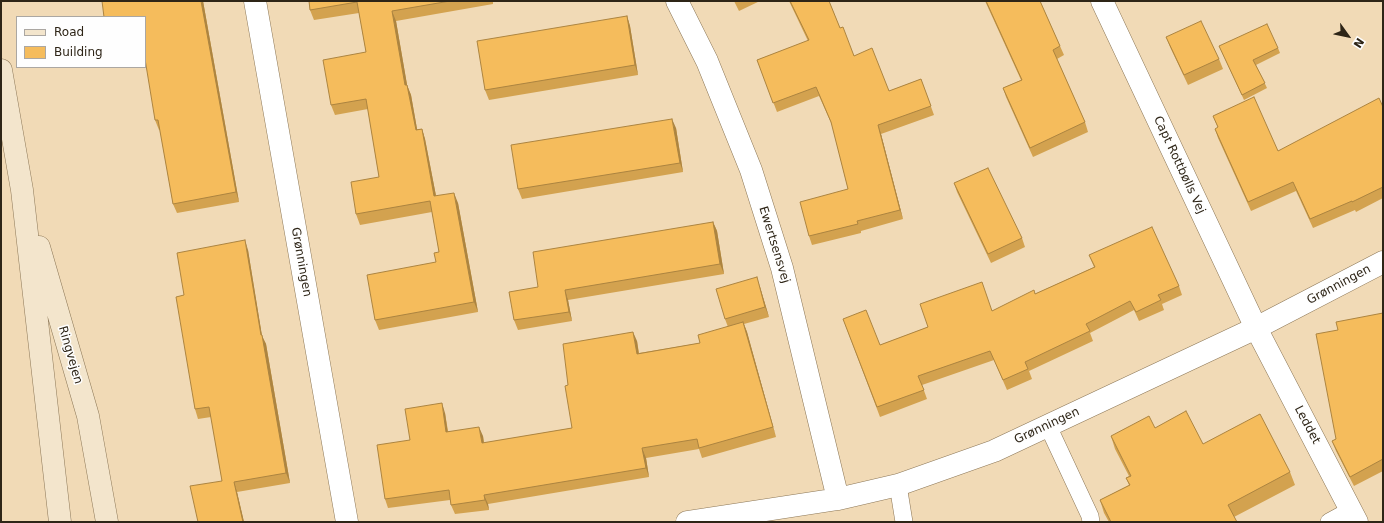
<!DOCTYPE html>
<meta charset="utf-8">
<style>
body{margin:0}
#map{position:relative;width:1384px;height:523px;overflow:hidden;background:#f1dab6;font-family:"DejaVu Sans",sans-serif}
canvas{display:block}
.frame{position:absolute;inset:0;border:2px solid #2e2517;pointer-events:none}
.legend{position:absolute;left:16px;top:16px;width:130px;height:52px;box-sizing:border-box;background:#fefefe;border:1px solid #aba7a2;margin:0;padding:5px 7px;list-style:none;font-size:12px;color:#2e2517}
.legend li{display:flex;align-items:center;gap:8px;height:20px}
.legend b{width:20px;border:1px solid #aba7a2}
.north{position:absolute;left:1328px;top:16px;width:40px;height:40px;-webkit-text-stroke:3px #fefefe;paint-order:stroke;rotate:123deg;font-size:11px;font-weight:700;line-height:16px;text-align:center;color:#2e2517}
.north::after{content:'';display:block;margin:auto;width:14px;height:18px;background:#2e2517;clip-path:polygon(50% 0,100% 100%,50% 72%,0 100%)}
</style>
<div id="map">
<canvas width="1384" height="523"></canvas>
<div class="frame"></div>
<ul class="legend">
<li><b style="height:5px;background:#f3e5cc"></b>Road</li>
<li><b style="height:11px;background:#f5bc5c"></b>Building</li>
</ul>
<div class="north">N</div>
</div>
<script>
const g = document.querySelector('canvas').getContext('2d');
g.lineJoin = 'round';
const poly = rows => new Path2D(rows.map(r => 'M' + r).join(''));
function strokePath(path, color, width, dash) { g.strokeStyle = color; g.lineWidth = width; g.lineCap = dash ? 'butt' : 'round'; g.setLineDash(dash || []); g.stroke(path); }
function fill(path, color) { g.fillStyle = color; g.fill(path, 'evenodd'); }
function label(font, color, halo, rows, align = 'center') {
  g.font = font + ' "DejaVu Sans",sans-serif'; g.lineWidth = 3; g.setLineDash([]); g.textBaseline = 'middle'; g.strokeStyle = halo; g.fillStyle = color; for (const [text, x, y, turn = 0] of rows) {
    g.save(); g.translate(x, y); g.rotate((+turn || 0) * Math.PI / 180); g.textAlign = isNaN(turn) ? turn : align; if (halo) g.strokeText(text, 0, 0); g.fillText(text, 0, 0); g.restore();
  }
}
const lane = poly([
 [1048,426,1090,516,1091,522],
 [898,485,904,522],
 [1329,522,1351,510]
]);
const street = poly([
 [255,1,347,522],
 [677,1,707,61,751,170,782,268,838,499],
 [1102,1,1256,328,1357,522],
 [687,522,838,499,898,485,994,451,1256,328,1383,262]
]);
const secondary = poly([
 [1,70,22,190,60,522],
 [39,247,88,416,107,522]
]);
strokePath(lane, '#8c7757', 18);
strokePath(street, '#8c7757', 23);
strokePath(secondary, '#8c7757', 23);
strokePath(lane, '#fff', 17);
strokePath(street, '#fff', 22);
strokePath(secondary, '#f3e5cc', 22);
fill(poly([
 [203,1,239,202,177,213,173,204,160,130,159,130,155,120],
 [309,1,493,1,493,4,396,21,407,85,411,95,417,129,422,129,425,139,436,196,458,203,478,312,379,330,375,320,436,262,439,252,432,212,360,225,356,214,379,177,368,109,335,115,331,105,366,52,359,13,314,20,310,10],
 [734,1,760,1,739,11],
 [789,1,829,1,840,28,854,56,889,91,921,79,934,115,881,134,903,219,861,231,861,233,812,245,809,236,848,189,832,125,819,96,777,112,757,60,808,41],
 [985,1,1040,1,1064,55,1057,59,1085,122,1088,132,1033,157,1006,97,1003,88,1021,80],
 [627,16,630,26,638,75,489,100,485,90],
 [1166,37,1219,59,1223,69,1188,85,1170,47],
 [1219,46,1278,48,1280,53,1256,65,1267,88,1244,100],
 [1383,107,1383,198,1356,212,1355,210,1313,228,1296,191,1251,211,1218,138,1215,129,1218,128,1213,116,1278,151],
 [676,128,683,172,522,199,518,189],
 [954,183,1022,238,1025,247,991,263,957,192],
 [713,222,717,231,724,274,568,300,572,321,518,330,514,320,538,287],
 [248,250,262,336,266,344,290,483,237,492,244,522,198,522,222,481,211,417,198,419,195,409,184,295],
 [1089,255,1179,286,1182,295,1162,304,1164,310,1139,321,1134,310,1090,333,1093,341,1029,371,1032,379,1007,390,994,360,922,385,927,399,880,417,843,319,880,345,928,327,992,311,1035,294,1094,267],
 [760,287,769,317,744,324,747,332,776,437,702,458,699,449,646,458,649,477,488,504,489,510,455,514,451,505,450,500,388,508,385,499,410,440,445,413,448,431,483,436,484,443,572,428,568,385,637,341,639,353,700,343,728,327,725,319],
 [1383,313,1383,471,1354,486,1336,451,1332,441,1336,439,1338,330],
 [1155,428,1203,444,1290,472,1295,485,1234,517,1237,522,1109,522,1104,513,1100,500,1129,485,1126,478,1129,476,1115,449,1111,436]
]), '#d3a24f');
fill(poly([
 [201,1,203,1,239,202,236,192],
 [392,11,396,21,409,96,405,85],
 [627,16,630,26,638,75,635,65],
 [407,85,411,95,419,140,416,130],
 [672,119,676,128,683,172,680,163],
 [878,125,881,134,903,219,900,210],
 [422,129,425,139,438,206,434,196],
 [454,193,458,203,478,312,474,302],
 [713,222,717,231,724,274,720,264],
 [245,240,248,250,262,336,266,344,290,483,286,473,261,335],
 [757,277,769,317,765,307],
 [565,290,568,300,572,321,569,312],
 [743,322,747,332,776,437,773,427],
 [633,332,637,341,640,363,637,354],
 [442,403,445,413,449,441,446,432],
 [479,427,483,436,485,453,482,443],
 [642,448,646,458,649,477,646,468],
 [234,482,237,492,244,522,243,522],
 [484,495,488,504,489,510,485,500]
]), '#ac8440');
const building = poly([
 [102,1,201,1,236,192,173,204,158,120,155,120,145,59,145,17,104,17,102,1],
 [309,1,450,1,392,11,405,85,407,85,416,130,422,129,434,196,454,193,474,302,375,320,367,275,436,262,434,253,439,252,430,201,356,214,351,182,379,177,366,99,331,105,323,60,366,52,357,2,310,10,309,1],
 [790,1,829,1,840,28,843,27,854,56,872,48,889,91,921,79,931,106,878,125,900,210,857,221,858,224,809,236,800,202,848,189,831,122,816,87,773,103,757,60,809,40,790,1],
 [986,1,1040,1,1060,46,1053,50,1085,122,1030,148,1003,88,1022,80,986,1],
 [627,16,635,65,485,90,477,41,627,16],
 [1201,21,1219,59,1184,75,1166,37,1201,21],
 [1267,24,1278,48,1253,60,1265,83,1242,95,1219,46,1267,24],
 [1254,97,1278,151,1379,98,1383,107,1383,187,1352,202,1352,201,1310,219,1293,182,1248,202,1215,129,1218,127,1213,116,1254,97],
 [672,119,680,163,518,189,511,145,672,119],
 [988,168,1022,238,988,254,954,183,988,168],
 [713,222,720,264,565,290,569,312,514,320,509,292,538,287,533,252,713,222],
 [1152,227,1179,286,1158,295,1161,300,1136,312,1130,301,1086,324,1090,331,1025,362,1028,369,1003,380,990,351,918,376,924,390,877,407,843,319,866,310,880,345,928,327,920,304,982,282,992,311,1034,290,1035,294,1095,267,1089,255,1152,227],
 [245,240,261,335,262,335,286,473,234,482,243,522,198,522,190,486,222,481,209,407,195,409,176,297,184,295,177,253,245,240],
 [757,277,765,307,725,319,716,289,757,277],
 [1383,313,1383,459,1350,477,1332,441,1336,439,1316,334,1338,330,1336,322,1383,313],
 [743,322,773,427,699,448,697,439,642,448,646,468,484,495,485,500,451,505,449,490,385,499,377,445,410,440,405,409,442,403,446,432,479,427,482,443,572,428,565,386,568,385,563,344,633,332,637,354,700,343,698,335,743,322],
 [1186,411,1203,444,1260,414,1290,472,1228,505,1237,522,1111,522,1100,500,1130,485,1126,478,1131,476,1111,436,1149,416,1155,428,1186,411]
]);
fill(building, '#f5bc5c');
strokePath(building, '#ac8440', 1);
label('12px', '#2e2517', '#fefefe', [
 ["Capt Rottbølls Vej",1179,165,65],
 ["Ewertsensvej",774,245,73],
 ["Grønningen",301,262,80],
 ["Grønningen",1339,285,-28],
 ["Ringvejen",70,355,74],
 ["Leddet",1307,425,62],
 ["Grønningen",1047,426,-25]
]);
</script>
